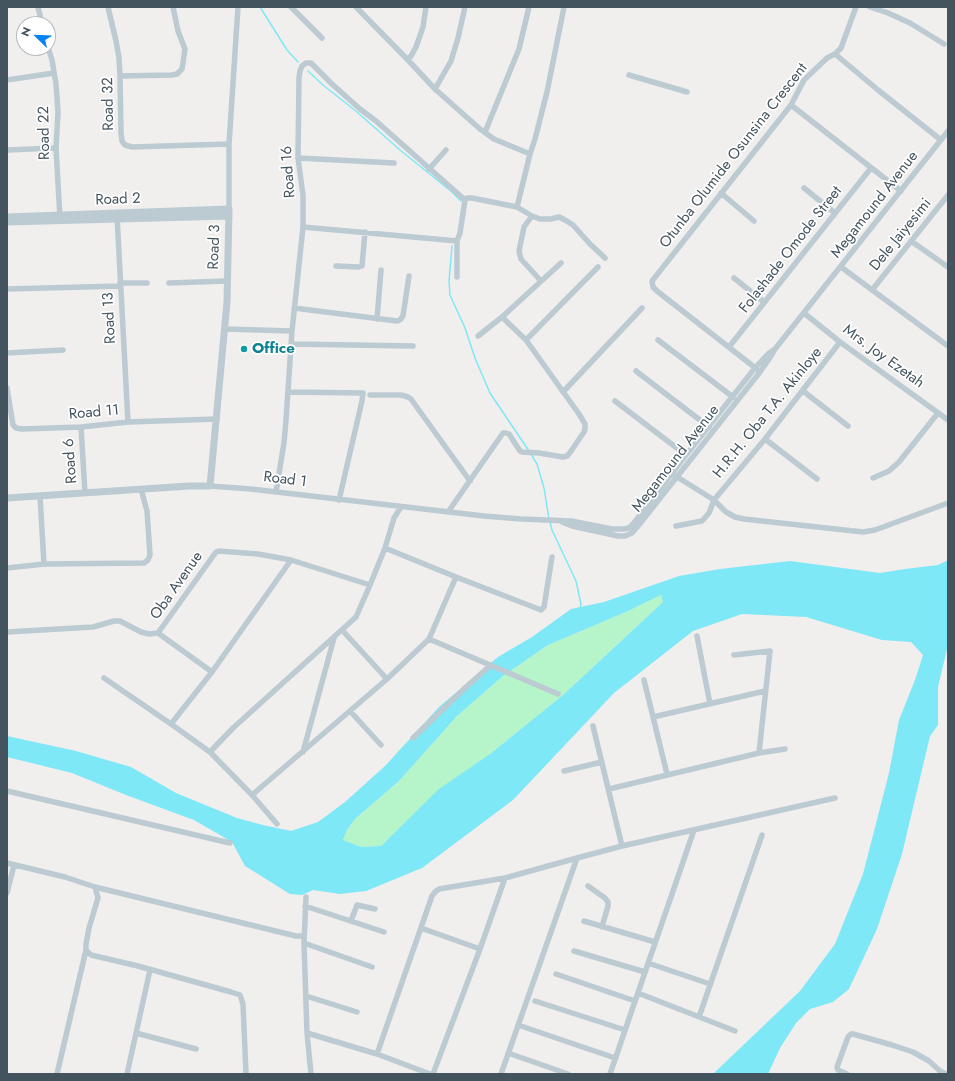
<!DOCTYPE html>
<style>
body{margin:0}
#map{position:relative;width:955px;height:1081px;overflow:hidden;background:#f1eeee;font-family:Jost,sans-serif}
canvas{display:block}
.frame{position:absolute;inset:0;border:8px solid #44545e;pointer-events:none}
.north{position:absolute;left:16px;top:16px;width:40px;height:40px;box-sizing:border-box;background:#fff;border:1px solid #b4bbbf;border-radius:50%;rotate:293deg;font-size:11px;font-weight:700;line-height:16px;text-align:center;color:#44545e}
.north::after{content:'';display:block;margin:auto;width:14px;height:18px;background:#0383f5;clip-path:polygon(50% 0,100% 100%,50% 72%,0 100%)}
</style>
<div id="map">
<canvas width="955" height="1081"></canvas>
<div class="frame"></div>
<div class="north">N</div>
</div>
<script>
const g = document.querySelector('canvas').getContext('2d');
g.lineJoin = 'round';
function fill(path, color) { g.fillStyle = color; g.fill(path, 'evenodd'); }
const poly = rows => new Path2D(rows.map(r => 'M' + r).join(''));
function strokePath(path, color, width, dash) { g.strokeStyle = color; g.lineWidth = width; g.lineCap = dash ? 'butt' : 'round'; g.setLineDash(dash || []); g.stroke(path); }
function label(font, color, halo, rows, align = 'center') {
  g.font = font + ' Jost,sans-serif'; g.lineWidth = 3.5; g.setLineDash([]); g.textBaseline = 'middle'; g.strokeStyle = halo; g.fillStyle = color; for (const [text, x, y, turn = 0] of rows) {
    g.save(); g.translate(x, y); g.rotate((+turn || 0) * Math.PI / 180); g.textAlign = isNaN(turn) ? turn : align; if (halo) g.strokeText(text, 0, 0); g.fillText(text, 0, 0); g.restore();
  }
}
fill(poly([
 [661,595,663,602,563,695,490,754,439,790,381,846,361,847,343,840,347,830,355,819,399,781,457,716,503,676,548,645,626,612]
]), '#b6f4c9');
fill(poly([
 [948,560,948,645,938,687,938,725,930,736,902,854,877,929,849,989,833,1002,810,1009,796,1023,780,1048,768,1074,713,1074,800,991,835,944,863,874,889,773,899,720,915,680,923,655,911,642,882,640,806,617,742,614,693,631,614,693,513,800,422,868,366,891,340,894,313,890,302,895,290,894,245,866,232,842,194,820,126,795,72,773,7,757,7,736,76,751,131,767,176,793,237,818,263,825,291,831,318,822,345,802,385,766,439,707,498,657,532,637,571,609,604,602,679,576,720,569,790,561,880,573,905,569,938,565],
 [661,595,663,602,563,695,490,754,439,789,381,846,361,847,343,840,347,830,355,819,399,781,457,716,503,676,548,645,626,612]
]), '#7ee8f6');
strokePath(poly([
 [260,7,287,50,298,62],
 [308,71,323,85,357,112,400,150,452,192,461,201],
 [452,246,449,281,450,295,465,328,475,358,490,393,529,451],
 [531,454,537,464,544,488,549,519],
 [550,522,552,530,576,581,581,604,580,608]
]), '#7ee8f6', 1.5);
strokePath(poly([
 [38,7,42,24],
 [108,7,116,41,119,58,120,76,121,132,122,141,125,145,132,147,229,144],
 [291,7,322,38],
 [356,7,407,59,435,89,480,129,494,139,530,154,517,207],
 [870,7,888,13,910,23,944,44],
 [48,47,52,60,56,84,58,112,56,148,60,218],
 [835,54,878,90,941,140],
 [407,59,411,56,416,47,423,27,426,7],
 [629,75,687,92],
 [120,76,172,75,177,74,182,69,185,49,178,31,173,7],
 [7,80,54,73],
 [435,89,451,61,458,38,465,7],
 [791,105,901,191],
 [485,132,519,49,529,7],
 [7,150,56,148],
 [530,154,535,139,547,92,564,7],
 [298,158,394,163],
 [429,169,446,150],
 [804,188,835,213],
 [721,193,754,221],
 [229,209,229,144,238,7],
 [117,216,128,422],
 [532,216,524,227,519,251,521,259,541,281],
 [303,227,457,241,460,233,465,200,467,198,472,198,517,207,532,216,540,219,551,219,559,217,565,220,573,225,590,244,605,258],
 [911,241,948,267],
 [336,266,359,267,362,266,365,232],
 [841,267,948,346],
 [457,277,457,241],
 [734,278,764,302],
 [120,283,147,283],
 [169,283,227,281],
 [7,289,120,286],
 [872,290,948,195],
 [294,308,397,321,400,320,403,316,409,276],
 [804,313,840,342,948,420],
 [377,319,381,270],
 [225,329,292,331],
 [478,336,502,317],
 [526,340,598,267],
 [658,340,733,397],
 [291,344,413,346],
 [729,347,871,168],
 [7,353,63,350],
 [758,370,657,291,653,287,652,281,656,276,791,105,804,80,827,58,835,54,841,48,856,7],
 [636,371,709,427],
 [7,388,13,425,16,428,22,429,81,427,128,422,217,419],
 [803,391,848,426],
 [288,392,363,393,362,401,339,500],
 [563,392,642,308],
 [370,395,401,395,408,397,411,399,470,481],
 [615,401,686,455],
 [81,427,85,493],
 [765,439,817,479],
 [674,475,714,500,726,512,735,517,744,519,863,532,875,530,948,503],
 [873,478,889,471,899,462,938,413],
 [210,486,251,489,484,516,521,519,571,521,612,529,624,529,629,528,634,523,686,455,755,368,768,354,775,349],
 [276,492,284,443,286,420,292,331,303,227,303,195,298,158,299,77,300,71,302,66,306,63,311,63,332,84,360,109,376,121,465,200],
 [40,496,44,564],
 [448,512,503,433,506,433,509,434,520,451,522,452,539,453,563,457,567,456,569,454,584,432,585,429,585,424,579,414,526,340,502,317,561,263],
 [562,522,572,526,618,536,625,536,632,533,638,526,760,372,771,356,775,349,948,131],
 [676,526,702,521,709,513,714,500,765,439,840,342],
 [7,568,44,564,144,563,148,560,150,555,147,511,141,489],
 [456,577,541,610,544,607,552,557],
 [342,630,387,679],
 [7,632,93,627,114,621,120,621,141,632,149,634,158,633,212,672,291,560,370,585],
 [158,633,216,552,219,551,258,554,291,560],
 [697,636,710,704],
 [429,639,558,694],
 [104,678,171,724,210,752],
 [644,680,653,717],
 [350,711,381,745],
 [171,724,212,672],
 [593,726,622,846],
 [413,738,466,687,491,665],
 [303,752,334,638],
 [759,753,785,749],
 [564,771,602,762],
 [667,774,653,717,765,691],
 [609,789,759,753,770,651,734,655],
 [7,791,230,843],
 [252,795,387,679,429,639,456,577,385,548],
 [277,824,252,795,210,752,233,728,356,617,370,585,385,548,394,518,401,507],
 [7,863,65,877,95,887,98,898,89,928,86,944,86,950,91,955,138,966,231,992,240,995,243,1004,246,1074],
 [588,886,605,898,608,902,608,906,602,927],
 [95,887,296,936,304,936],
 [7,893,14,865],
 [306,897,304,943,307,1033,311,1074],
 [305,906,384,932],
 [351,921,357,905,375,909],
 [584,921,655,942],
 [421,928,480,949],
 [304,943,372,967],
 [574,951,645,972],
 [648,963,710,984],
 [556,974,635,1001],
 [638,993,735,1031],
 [306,996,357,1012],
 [535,1001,625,1030],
 [699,1017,762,835],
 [518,1025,615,1058],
 [136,1033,196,1049],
 [307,1033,377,1054,430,1074],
 [508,1053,568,1074],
 [377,1054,432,896,435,892,439,889,505,878,577,858],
 [57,1074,86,950],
 [127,1074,150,970],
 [433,1074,480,949,505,878],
 [501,1074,577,858,622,846,835,798],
 [610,1074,694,830],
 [847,1074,838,1070,837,1067,848,1037,851,1034,853,1034,892,1045,913,1052,929,1061,940,1071,946,1074]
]), '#bccad2', 5.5);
strokePath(poly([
 [7,217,229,209,227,302,210,486,189,486,7,498],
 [7,222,229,216]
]), '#bccad2', 7);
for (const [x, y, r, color] of [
 [244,349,4,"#0f9aa8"]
]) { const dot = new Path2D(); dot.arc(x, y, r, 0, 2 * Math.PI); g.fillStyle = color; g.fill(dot); strokePath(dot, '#fff', 1.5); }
label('15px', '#44545e', '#fff', [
 ["Road 32",109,104,-91],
 ["Road 22",45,133,-91],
 ["Otunba Olumide Osunsina Crescent",734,156,-52],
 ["Road 16",289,172,-94],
 ["Road 2",118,200,-2],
 ["Megamound Avenue",875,205,-52],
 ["Dele Jaiyesimi",901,235,-51],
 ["Road 3",215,247,-88],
 ["Folashade Omode Street",791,250,-52],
 ["Road 13",110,318,-93],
 ["Mrs. Joy Ezetah",883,357,36],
 ["Road 11",94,413,-5],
 ["H.R.H. Oba T.A. Akinloye",768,413,-51],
 ["Megamound Avenue",676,459,-52],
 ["Road 6",71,461,-94],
 ["Road 1",285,480,7],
 ["Oba Avenue",177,586,-55]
]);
label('bold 15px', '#0d838f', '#fff', [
 ["Office",252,349]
], 'left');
</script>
